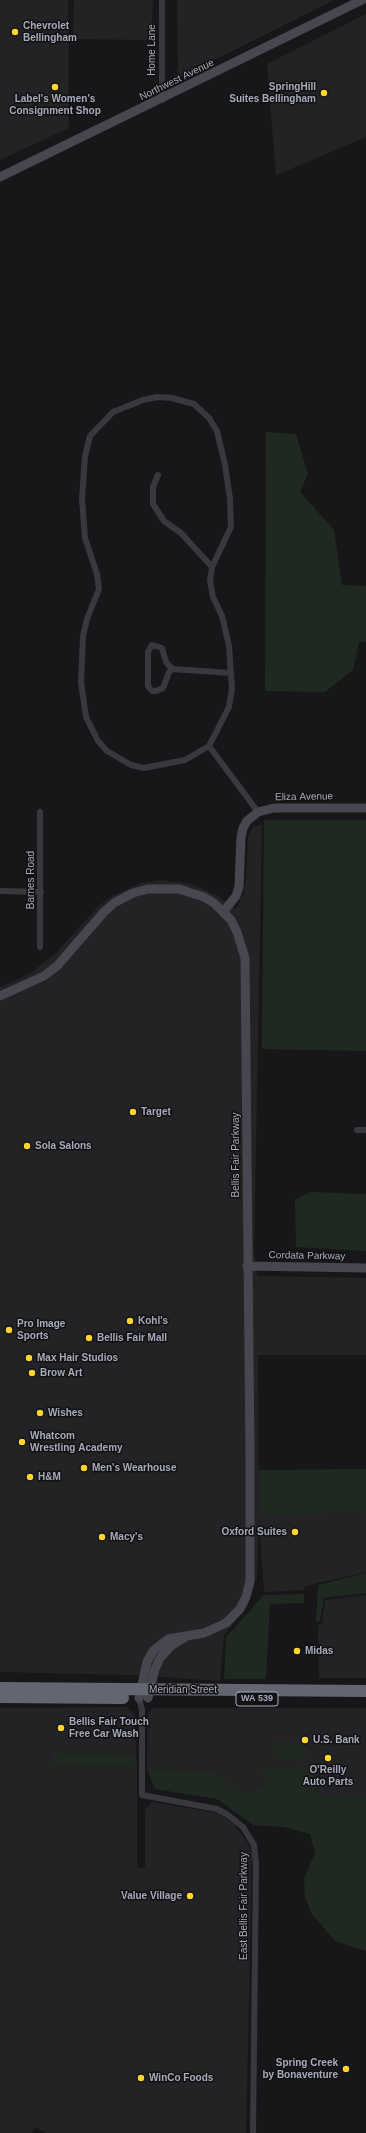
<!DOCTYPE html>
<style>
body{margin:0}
canvas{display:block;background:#171719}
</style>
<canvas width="366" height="2133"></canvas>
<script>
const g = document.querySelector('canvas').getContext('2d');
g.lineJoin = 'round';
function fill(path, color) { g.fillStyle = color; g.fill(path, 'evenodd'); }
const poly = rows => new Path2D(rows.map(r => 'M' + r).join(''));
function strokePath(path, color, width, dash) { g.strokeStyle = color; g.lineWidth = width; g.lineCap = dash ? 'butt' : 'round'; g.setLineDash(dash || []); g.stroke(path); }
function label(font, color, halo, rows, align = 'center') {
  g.font = font + ' Arial,sans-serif'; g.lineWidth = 3; g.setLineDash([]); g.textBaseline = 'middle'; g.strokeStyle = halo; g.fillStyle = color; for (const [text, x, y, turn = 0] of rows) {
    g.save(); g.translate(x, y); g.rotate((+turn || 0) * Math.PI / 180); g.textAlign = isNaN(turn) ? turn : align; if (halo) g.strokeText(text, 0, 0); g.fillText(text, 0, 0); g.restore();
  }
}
fill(poly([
 [0,0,68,0,69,128,0,160],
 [74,0,153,0,151,40,73,39],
 [177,0,334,0,178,78],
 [366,14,366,137,276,175,267,64],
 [262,824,254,1250,257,1276,366,1278,366,1355,258,1355,259,1515,366,1513,366,1572,305,1586,304,1590,264,1592,259,1521,257,1577,247,1606,224,1635,220,1681,131,1675,0,1672,0,987,28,975,55,954,100,905,112,896,138,884,161,880,192,884,218,896,236,909,243,895,246,881,248,836,253,827],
 [366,1595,366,1678,319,1678,318,1626,322,1623,325,1600],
 [127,1707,132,1711,135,1717,136,1754,52,1753,52,1766,137,1767,137,1868,145,1868,145,1810,152,1802,217,1813,234,1824,248,1843,252,1854,246,2133,47,2133,35,2127,32,2133,0,2133,0,1708],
 [153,1708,366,1708,366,1798,315,1797,315,1768,264,1785,244,1794,212,1771,147,1769,148,1713]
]), '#232326');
fill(poly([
 [266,432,296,434,308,474,300,492,334,530,342,585,366,586,366,642,359,642,353,670,325,692,265,691],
 [264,820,366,820,366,1051,262,1049],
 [310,1192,366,1194,366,1251,296,1247,295,1200],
 [366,1469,366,1513,259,1515,259,1470],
 [366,1573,366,1593,324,1598,320,1621,316,1621,318,1585],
 [304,1594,304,1603,270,1604,266,1679,224,1679,226,1637,264,1595],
 [273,1742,300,1742,300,1745,306,1746,306,1754,299,1761,283,1759,277,1757,273,1750],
 [52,1753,136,1754,137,1767,52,1766],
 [263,1768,315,1768,315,1797,366,1798,366,1951,335,1941,312,1914,305,1898,304,1879,315,1853,310,1834,284,1827,253,1825,217,1799,155,1789,147,1769,212,1771,244,1794,264,1785]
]), '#1f2821');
strokePath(poly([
 [162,100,162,0],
 [157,397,172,398,194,404,209,418,217,431,225,465,230,499,231,527,212,567,210,581,213,597,222,616,229,646,232,688,229,707,209,746,185,760,144,768,131,765,107,751,98,741,86,717,81,682,83,636,87,619,99,589,97,574,85,538,82,499,85,456,90,436,113,412,143,400,157,397],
 [158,475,153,487,153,504,164,521,181,533,212,567],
 [152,645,162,648,166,662,172,669,169,672,163,688,156,691,152,691,148,686,148,652,152,645],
 [172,669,231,673],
 [209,746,258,812],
 [40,812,40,947],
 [0,891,41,892],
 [357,1130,366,1130],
 [139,1698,142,1710,142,1795,217,1809,228,1815,243,1827,254,1845,256,1865,253,2133]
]), '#38383f', 6);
strokePath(poly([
 [0,177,362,0],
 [224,911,236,896,239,887,241,837,243,828,247,821,258,812,274,808,366,808],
 [0,996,44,976,57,966,104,912,114,903,133,893,148,889,179,889,204,897,214,903,231,920,237,932,245,958,250,1454,250,1581,246,1597,240,1609,226,1623,204,1633,168,1639,153,1651,147,1662,139,1698],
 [247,1266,366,1268],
 [148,1698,155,1669,160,1658,171,1646,187,1636]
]), '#46474f', 9);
strokePath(poly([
 [0,1688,366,1691],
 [0,1697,123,1698]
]), '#636570', 12);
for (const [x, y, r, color] of [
 [15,32,4,"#fdd52c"],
 [55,87,4,"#fdd52c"],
 [324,93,4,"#fdd52c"],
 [133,1112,4,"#fdd52c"],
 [27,1146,4,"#fdd52c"],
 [130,1321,4,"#fdd52c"],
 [9,1330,4,"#fdd52c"],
 [89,1338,4,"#fdd52c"],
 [29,1358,4,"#fdd52c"],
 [32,1373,4,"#fdd52c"],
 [40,1413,4,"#fdd52c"],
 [22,1442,4,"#fdd52c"],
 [84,1468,4,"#fdd52c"],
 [30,1477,4,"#fdd52c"],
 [295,1532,4,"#fdd52c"],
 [102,1537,4,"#fdd52c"],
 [297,1651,4,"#fdd52c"],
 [61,1728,4,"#fdd52c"],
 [305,1740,4,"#fdd52c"],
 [328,1758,4,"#fdd52c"],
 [190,1896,4,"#fdd52c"],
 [346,2069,4,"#fdd52c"],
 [141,2078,4,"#fdd52c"]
]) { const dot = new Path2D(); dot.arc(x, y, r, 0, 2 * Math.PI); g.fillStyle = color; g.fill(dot); strokePath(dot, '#121214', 1.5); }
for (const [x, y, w] of [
 [257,1699,42]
]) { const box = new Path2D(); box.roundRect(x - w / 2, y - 7, w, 14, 3); g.fillStyle = '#121214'; g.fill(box); strokePath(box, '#a8abba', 1); }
label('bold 9px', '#a8abba', null, [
 ["WA 539",257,1699]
]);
label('bold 10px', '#a8abba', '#121214', [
 ["Chevrolet",23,26],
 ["Bellingham",23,38],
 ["SpringHill",316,87,"right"],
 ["Suites Bellingham",316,99,"right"],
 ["Label's Women's",55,99,"center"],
 ["Consignment Shop",55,111,"center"],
 ["Target",141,1112],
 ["Sola Salons",35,1146],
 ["Kohl's",138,1321],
 ["Pro Image",17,1324],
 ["Sports",17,1336],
 ["Bellis Fair Mall",97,1338],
 ["Max Hair Studios",37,1358],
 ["Brow Art",40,1373],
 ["Wishes",48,1413],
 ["Whatcom",30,1436],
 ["Wrestling Academy",30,1448],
 ["Men's Wearhouse",92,1468],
 ["H&M",38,1477],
 ["Oxford Suites",287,1532,"right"],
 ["Macy's",110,1537],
 ["Midas",305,1651],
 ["Bellis Fair Touch",69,1722],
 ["Free Car Wash",69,1734],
 ["U.S. Bank",313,1740],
 ["O'Reilly",328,1770,"center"],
 ["Auto Parts",328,1782,"center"],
 ["Value Village",182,1896,"right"],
 ["Spring Creek",338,2063,"right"],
 ["by Bonaventure",338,2075,"right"],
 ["WinCo Foods",149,2078]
], 'left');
label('10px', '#a8abba', '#121214', [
 ["Home Lane",152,50,-90],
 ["Northwest Avenue",177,80,-26],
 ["Eliza Avenue",304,797,-1],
 ["Barnes Road",31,880,-90],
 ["Bellis Fair Parkway",236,1155,-90],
 ["Cordata Parkway",307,1256,1],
 ["Meridian Street",183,1690],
 ["East Bellis Fair Parkway",244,1906,-90]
]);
</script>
